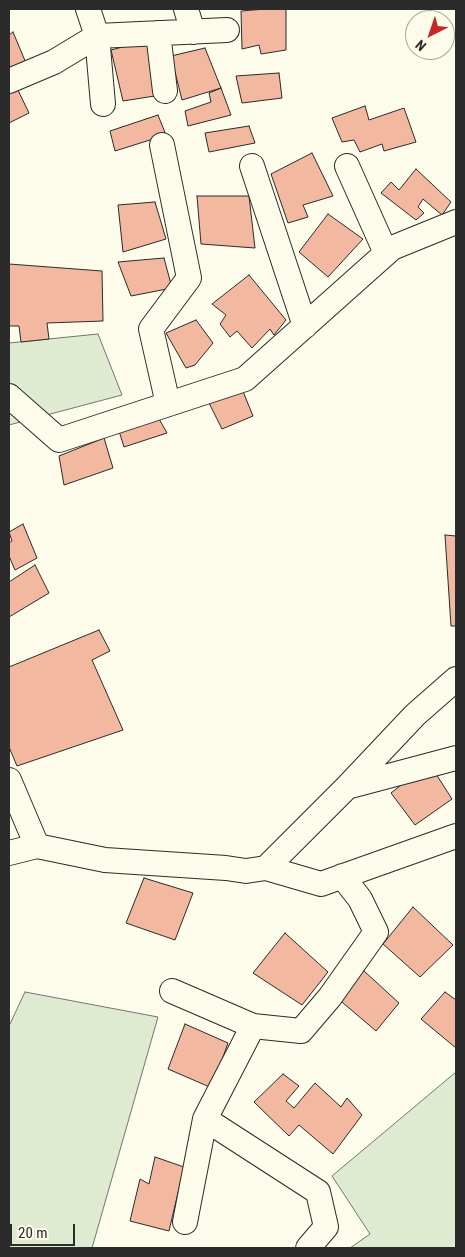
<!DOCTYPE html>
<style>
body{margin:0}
#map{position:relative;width:465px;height:1257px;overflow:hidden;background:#fdfbea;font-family:"Roboto Condensed",sans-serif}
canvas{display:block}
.frame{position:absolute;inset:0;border:10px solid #2b2b2b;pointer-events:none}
.north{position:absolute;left:405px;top:10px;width:50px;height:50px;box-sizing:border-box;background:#fdfbea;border:1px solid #a9a89e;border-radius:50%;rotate:221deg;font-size:14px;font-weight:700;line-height:20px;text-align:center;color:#2b2b2b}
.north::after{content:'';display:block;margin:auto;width:18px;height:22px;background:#c62828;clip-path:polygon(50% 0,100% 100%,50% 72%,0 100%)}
.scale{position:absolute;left:10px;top:1224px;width:65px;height:22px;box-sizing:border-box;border:2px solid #2b2b2b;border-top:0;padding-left:6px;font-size:15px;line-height:18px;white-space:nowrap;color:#2b2b2b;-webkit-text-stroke:4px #fdfbea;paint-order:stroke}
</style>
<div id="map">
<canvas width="465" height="1257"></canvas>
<div class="frame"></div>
<div class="north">N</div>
<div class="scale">20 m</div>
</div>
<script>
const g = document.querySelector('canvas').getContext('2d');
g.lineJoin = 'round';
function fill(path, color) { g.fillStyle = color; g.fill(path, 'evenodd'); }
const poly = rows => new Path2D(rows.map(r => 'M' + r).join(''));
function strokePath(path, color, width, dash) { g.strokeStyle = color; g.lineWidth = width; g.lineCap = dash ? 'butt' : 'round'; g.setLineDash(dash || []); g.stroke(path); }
const green = poly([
 [98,334,122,395,9,425,9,343,98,334],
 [25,992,158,1017,92,1248,9,1248,9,1026,25,992],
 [456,1072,456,1248,350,1248,370,1234,332,1176,456,1072]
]);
fill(green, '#deebd1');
strokePath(green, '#74746e', 1);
const building = poly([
 [266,9,286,9,286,50,261,54,259,45,242,49,241,11,266,9],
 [13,32,26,63,9,72,9,35,13,32],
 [153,39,161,95,123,101,111,50,153,39],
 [205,48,221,88,182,100,171,56,205,48],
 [279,73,282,98,242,103,236,76,279,73],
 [16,86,29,113,9,123,9,90,16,86],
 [221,88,231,115,188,126,185,111,211,102,209,93,221,88],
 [365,106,369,120,404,108,416,142,384,151,382,144,360,152,354,140,342,142,332,118,365,106],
 [158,115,166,135,115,151,110,131,158,115],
 [249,126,255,143,209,152,205,133,249,126],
 [312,153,333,196,303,205,308,217,288,223,271,174,312,153],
 [416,169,451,202,442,215,423,199,418,207,424,213,416,220,381,193,391,182,399,190,416,169],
 [197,196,249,196,255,248,201,244,197,196],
 [155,202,166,239,123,252,118,205,155,202],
 [328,214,363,239,328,277,299,252,328,214],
 [164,258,172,288,131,296,118,262,164,258],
 [9,264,102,271,103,321,47,323,49,339,21,342,19,326,9,326,9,264],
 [249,275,286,320,274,335,270,329,252,348,237,331,230,337,220,324,226,315,212,304,249,275],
 [196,320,213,343,195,365,186,368,166,333,196,320],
 [242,389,253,416,222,429,207,399,242,389],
 [158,417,167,433,124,447,119,431,158,417],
 [104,438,113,468,64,485,59,456,104,438],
 [23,524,37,558,15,570,9,556,9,543,12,541,9,532,23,524],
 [445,535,456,536,456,626,451,626,445,535],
 [35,565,49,593,9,617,9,582,35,565],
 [99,630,110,651,92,660,123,730,17,766,9,747,9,667,99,630],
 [429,763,452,799,415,825,391,793,429,763],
 [144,878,193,893,175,940,126,923,144,878],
 [413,907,453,945,420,977,383,944,413,907],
 [285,933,328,972,302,1005,253,973,285,933],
 [364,971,399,1003,376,1031,336,997,364,971],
 [445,992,456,1000,456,1048,421,1019,445,992],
 [185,1024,228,1043,212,1088,168,1069,185,1024],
 [283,1074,299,1086,286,1101,294,1108,315,1083,341,1107,347,1098,362,1115,333,1154,299,1125,289,1136,254,1102,283,1074],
 [155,1157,184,1167,169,1231,130,1221,140,1179,149,1184,155,1157]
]);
fill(building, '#f2b8a0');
strokePath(building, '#2b2b2b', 1);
const minor = poly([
 [88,9,97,36,103,104],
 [186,9,193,32],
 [158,33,165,91],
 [9,81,54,62,97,36,227,30],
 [162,145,189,278,151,329,168,404],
 [252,166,305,326],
 [347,166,386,253],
 [9,396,59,440,245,379,392,248,456,222],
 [9,780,37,846,9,853],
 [347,787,456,758],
 [37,846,105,860,226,868,246,871,266,868,347,787,415,715,456,679],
 [266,868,321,884,456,836],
 [172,991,253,1026,301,1031,330,997,376,932,360,899,342,876],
 [205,1119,318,1192,326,1227,308,1248],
 [185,1222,205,1119,253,1026]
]);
strokePath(minor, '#2b2b2b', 26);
strokePath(minor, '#fdfbea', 24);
</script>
